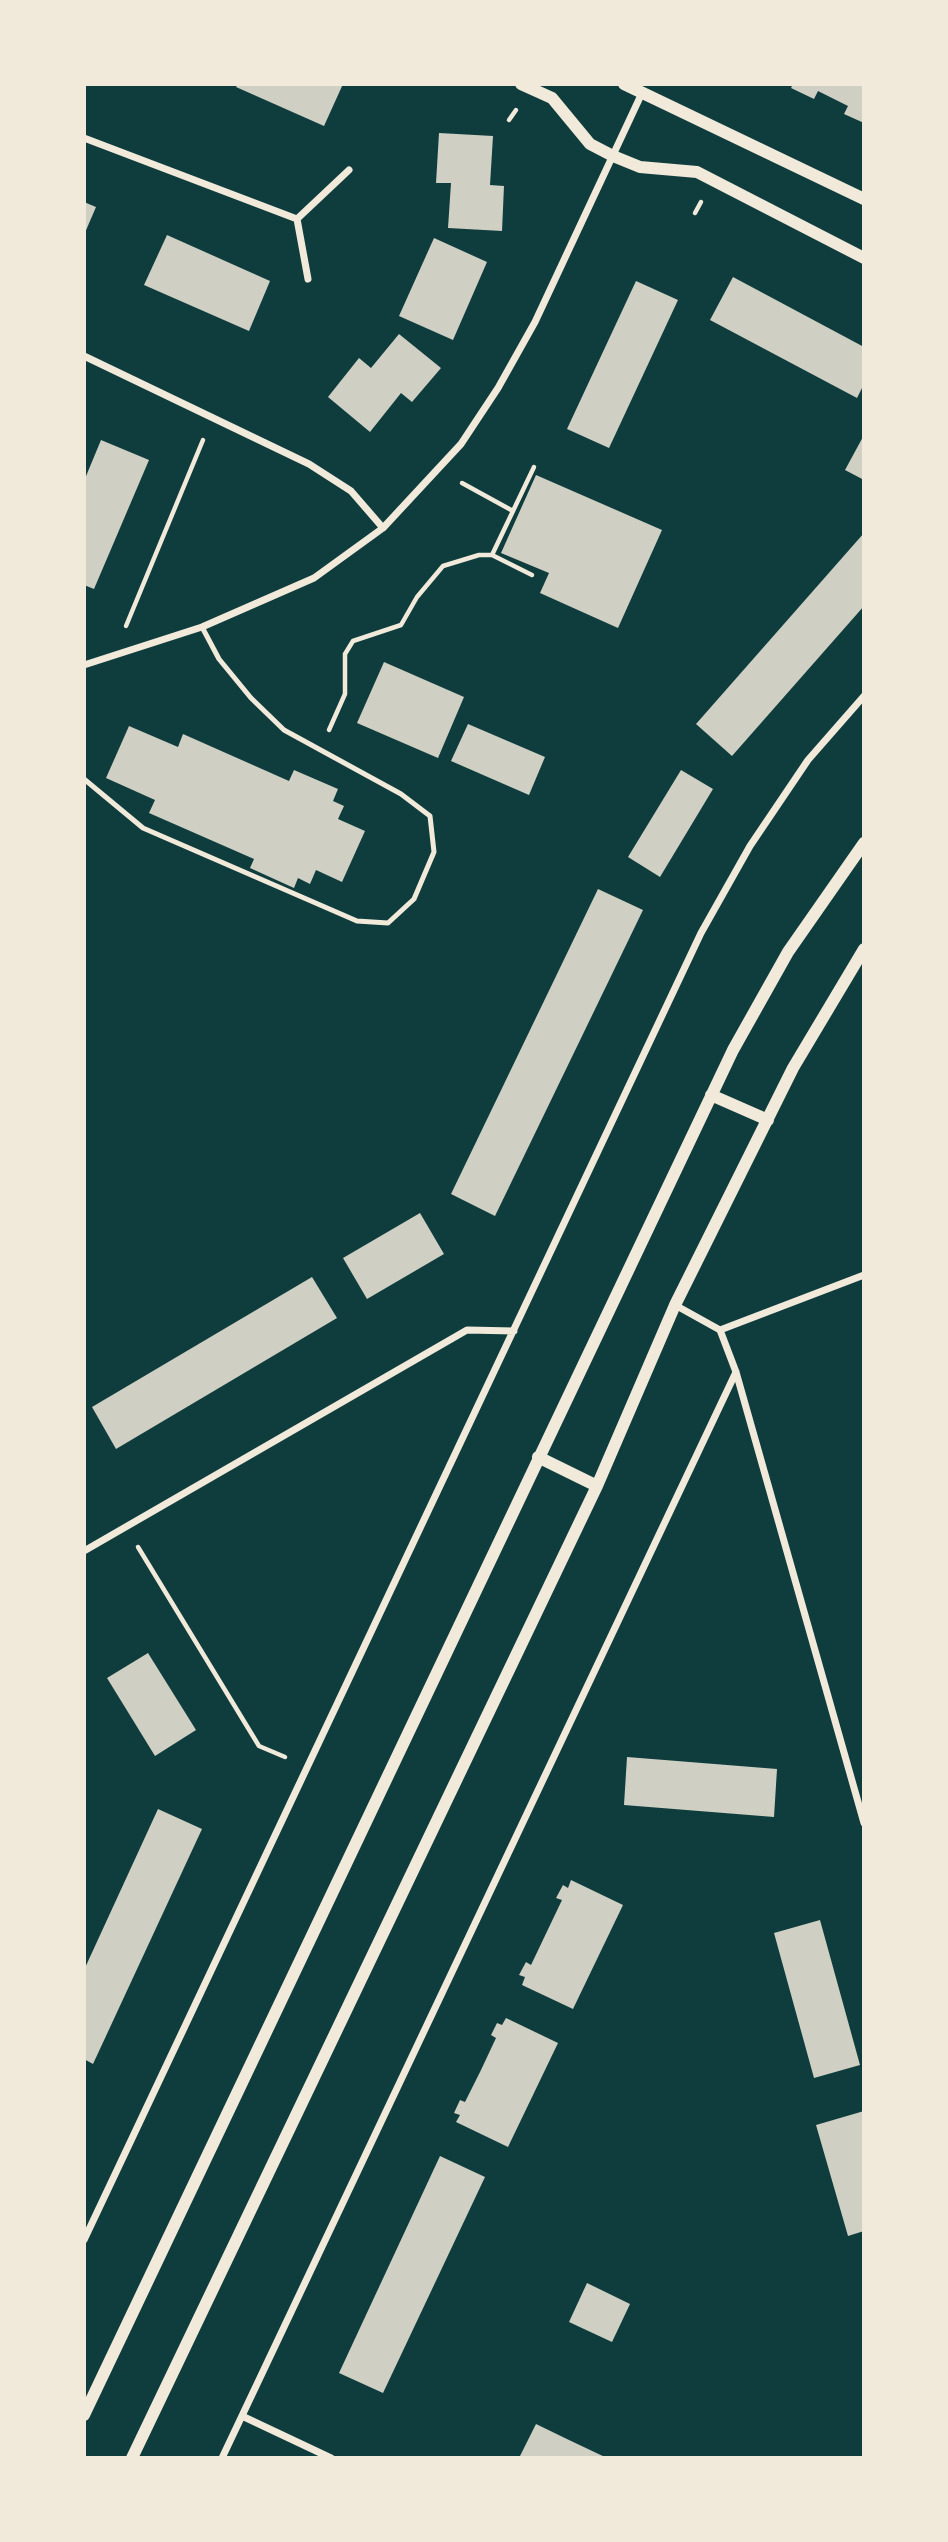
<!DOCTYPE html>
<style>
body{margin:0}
#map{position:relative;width:948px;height:2542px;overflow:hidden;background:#0f3d3e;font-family:Inter,sans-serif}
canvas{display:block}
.frame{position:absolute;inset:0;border:86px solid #f1e9da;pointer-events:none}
</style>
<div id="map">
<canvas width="948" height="2542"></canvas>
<div class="frame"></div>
</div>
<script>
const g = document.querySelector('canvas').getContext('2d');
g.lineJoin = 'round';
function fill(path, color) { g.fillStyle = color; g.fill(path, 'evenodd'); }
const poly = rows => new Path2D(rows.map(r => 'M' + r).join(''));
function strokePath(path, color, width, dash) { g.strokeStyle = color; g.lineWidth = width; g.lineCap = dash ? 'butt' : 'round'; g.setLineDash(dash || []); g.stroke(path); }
fill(poly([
 [238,84,343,84,324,126,236,87],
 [793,84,864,84,864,123,844,114,848,106,818,91,814,99,791,88],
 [439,133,493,136,490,185,504,186,502,231,448,228,451,183,436,183],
 [84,202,96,207,84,235],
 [167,235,270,281,249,331,144,285],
 [434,238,487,262,453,340,399,316],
 [733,277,864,347,864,384,857,398,710,320],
 [636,281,678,300,609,448,567,429],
 [399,334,441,368,412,402,401,393,370,432,328,397,359,358,371,368],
 [864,435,864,480,845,470],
 [101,440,149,460,94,589,84,585,84,481],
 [536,475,662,530,618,628,540,593,549,573,501,553],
 [864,533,864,606,732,756,696,724],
 [384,662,464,697,438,758,357,723],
 [468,724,545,757,529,795,451,761],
 [129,726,178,747,183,734,289,781,294,770,338,789,333,801,344,806,338,819,365,831,342,882,316,870,310,884,298,878,294,888,250,868,254,859,149,813,155,800,106,778],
 [681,770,713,789,660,877,628,857],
 [598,889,643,910,495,1216,451,1194],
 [420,1213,444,1254,367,1299,343,1258],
 [312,1277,337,1318,116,1449,92,1407],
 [148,1653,196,1730,155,1756,107,1678],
 [627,1757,777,1769,774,1817,624,1805],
 [158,1809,202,1829,93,2064,84,2059,84,1970],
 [571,1880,623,1905,573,2009,522,1985,525,1977,519,1975,526,1962,531,1965,562,1900,556,1898,563,1885,568,1888],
 [820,1920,860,2065,814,2078,774,1933],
 [506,2018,558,2043,508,2147,456,2122,460,2115,454,2113,460,2100,465,2102,481,2070,496,2038,491,2035,497,2023,502,2025],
 [864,2111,864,2231,848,2236,816,2125],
 [440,2156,485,2177,383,2393,339,2373],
 [587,2283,630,2304,612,2342,569,2322],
 [536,2424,569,2440,607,2458,519,2458]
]), '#cfcfc3');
strokePath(poly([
 [509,120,516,110],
 [695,213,701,202],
 [462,483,513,511],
 [532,575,492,555,534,467],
 [126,626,203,440],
 [329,730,345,694,345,654,353,641,401,625,417,597,443,566,479,555,492,555],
 [138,1547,259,1746,285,1757]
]), '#f1e9da', 4.5);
strokePath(poly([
 [84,779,143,828,357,921,388,923,414,899,434,852,430,816,401,794,284,730,251,698,219,659,202,627]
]), '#f1e9da', 5);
strokePath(poly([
 [84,138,297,219],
 [308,279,297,219,349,170],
 [84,356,309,464,351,491,383,528],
 [84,665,202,627,314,578,383,528,461,444,498,388,535,322,642,93],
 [675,1305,720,1330,736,1372,864,1823],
 [720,1330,864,1275],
 [84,1551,467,1330,514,1331],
 [84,2240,701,933,750,846,808,760,864,696],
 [242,2416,331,2458],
 [222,2458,736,1372]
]), '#f1e9da', 7);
strokePath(poly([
 [521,84,552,98,590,144,613,156,640,167,697,172,864,258],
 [624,84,864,199],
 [711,1095,768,1120],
 [538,1457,597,1486],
 [84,2415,733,1050,788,952,864,843],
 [132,2458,597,1486,675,1305,793,1068,864,949]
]), '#f1e9da', 12);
</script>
